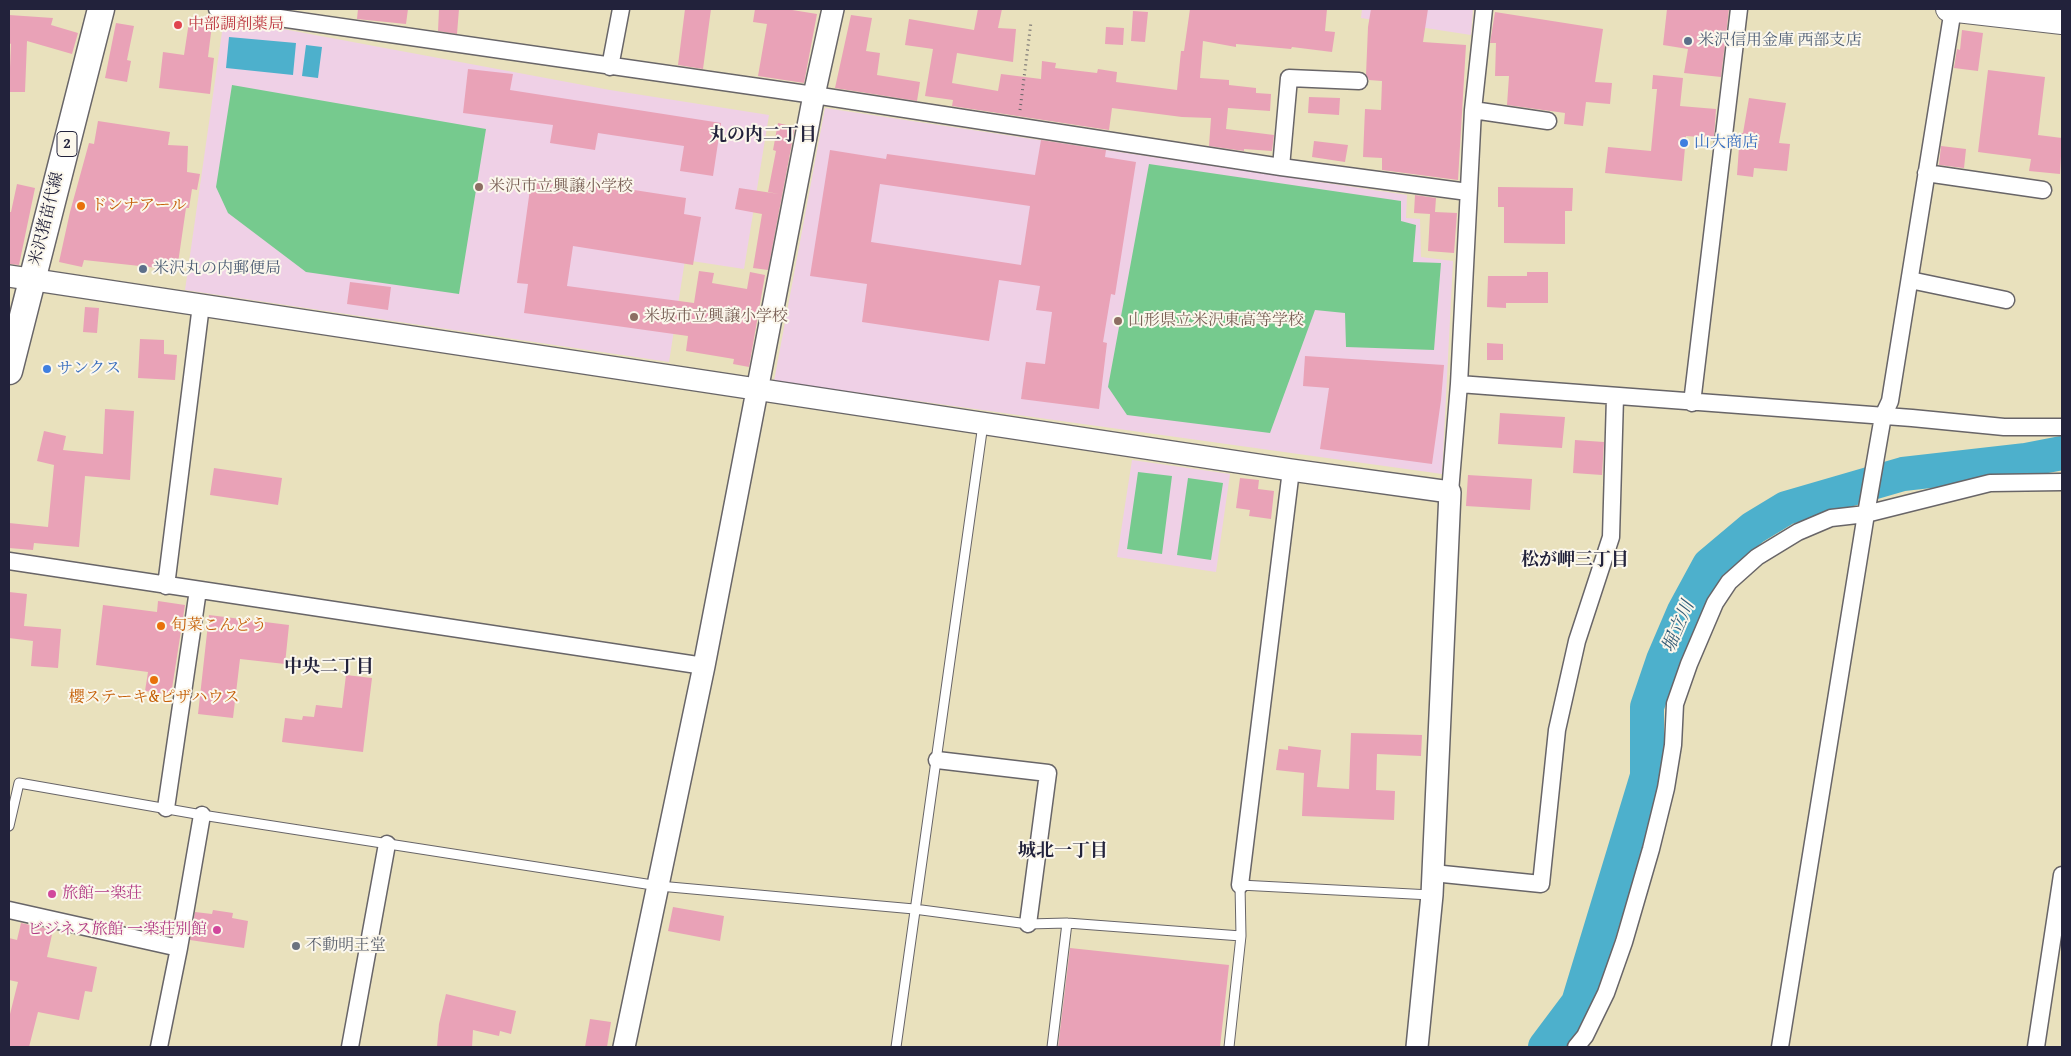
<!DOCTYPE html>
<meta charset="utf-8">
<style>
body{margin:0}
#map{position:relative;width:2071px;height:1056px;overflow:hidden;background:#e9e1bd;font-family:"Gentium Book Plus",serif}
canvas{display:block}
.frame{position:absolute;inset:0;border:10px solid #22223b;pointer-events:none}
</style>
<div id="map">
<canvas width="2071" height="1056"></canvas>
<div class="frame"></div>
</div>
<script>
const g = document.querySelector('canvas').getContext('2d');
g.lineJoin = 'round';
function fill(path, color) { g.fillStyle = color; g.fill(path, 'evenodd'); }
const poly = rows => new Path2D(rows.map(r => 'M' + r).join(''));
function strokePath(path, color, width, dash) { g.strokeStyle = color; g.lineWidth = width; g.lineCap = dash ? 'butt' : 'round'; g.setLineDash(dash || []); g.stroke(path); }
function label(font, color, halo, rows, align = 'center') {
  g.font = font + ' "Gentium Book Plus","Noto Serif JP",serif'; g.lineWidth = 4; g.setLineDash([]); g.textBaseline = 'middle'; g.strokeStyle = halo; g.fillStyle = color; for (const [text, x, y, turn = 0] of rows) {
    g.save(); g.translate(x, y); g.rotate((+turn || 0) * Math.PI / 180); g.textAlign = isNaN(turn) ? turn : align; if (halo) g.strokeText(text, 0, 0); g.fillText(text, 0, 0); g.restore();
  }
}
fill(poly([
 [1362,9,1473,9,1471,35,1361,18],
 [224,18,610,90,769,115,744,269,685,260,669,362,185,290],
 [825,108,1407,195,1406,218,1420,219,1421,257,1453,261,1442,474,774,381],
 [1132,460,1230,474,1216,572,1117,557]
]), '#efd0e6');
fill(poly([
 [232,85,486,129,459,294,306,272,228,213,216,187],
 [1149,164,1401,201,1401,221,1416,225,1413,262,1441,263,1434,350,1346,347,1345,313,1315,310,1270,433,1127,415,1108,387],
 [1138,472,1172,476,1162,554,1127,549],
 [1188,478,1223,483,1211,560,1177,555]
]), '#76ca8e');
fill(poly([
 [229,37,296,43,293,75,226,68],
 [306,45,322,47,318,78,302,76]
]), '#4db0cc');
strokePath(poly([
 [1545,1047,1578,1003,1647,776,1647,707,1663,660,1684,611,1709,565,1753,528,1786,508,1903,474,2026,460,2062,453]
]), '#4db0cc', 34);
fill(poly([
 [358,9,408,9,406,24,357,19],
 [439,9,459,9,457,34,438,31],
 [685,9,711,9,703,69,678,65],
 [755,9,786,9,817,14,804,83,758,76,767,24,753,22],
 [978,9,1002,9,998,28,1016,29,1013,62,957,53,952,83,998,91,1001,74,1041,79,1042,61,1056,63,1055,68,1097,73,1098,69,1117,72,1116,82,1177,90,1181,51,1184,51,1190,9,1327,9,1325,31,1335,32,1332,52,1292,47,1291,49,1236,44,1236,47,1203,41,1200,78,1229,80,1229,85,1256,88,1256,93,1271,94,1270,111,1228,108,1226,129,1274,135,1272,151,1244,149,1244,151,1209,146,1211,118,1182,117,1112,108,1109,130,952,106,953,100,925,96,933,49,905,45,909,19,974,30],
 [1371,9,1428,9,1423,42,1466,45,1458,180,1382,170,1382,158,1363,157,1365,109,1381,110,1382,81,1369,80,1366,75,1368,27],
 [1667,9,1729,9,1721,77,1684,73,1688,49,1663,45],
 [1133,11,1148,12,1145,42,1131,41],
 [1495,12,1603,29,1595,82,1612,83,1610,104,1586,102,1583,126,1564,124,1565,113,1507,105,1509,76,1495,76,1496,43,1490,43],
 [9,15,53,18,51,25,78,33,72,54,27,41,25,92,9,92,11,44,9,43],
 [851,15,872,18,866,51,880,53,877,75,920,82,917,101,835,88],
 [189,22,212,25,208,57,214,58,210,94,159,88,163,52,184,55],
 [116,23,134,26,127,60,131,61,127,82,105,78],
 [1106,27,1124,28,1123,45,1105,44],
 [1962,30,1983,33,1978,71,1954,68,1957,49,1960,50],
 [468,69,513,74,510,90,721,123,713,176,680,171,684,146,598,133,595,150,550,143,553,125,463,113],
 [1988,70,2045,77,2038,135,2062,138,2060,174,2029,171,2031,159,1978,152],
 [1653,75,1683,78,1680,106,1716,109,1714,138,1686,136,1682,181,1605,173,1608,147,1651,151,1657,89,1652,89],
 [1309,97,1340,98,1339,115,1308,113],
 [1749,98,1786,103,1779,143,1790,144,1787,171,1754,168,1753,177,1737,175,1740,133,1743,133],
 [98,121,170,132,168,145,188,146,187,172,200,174,197,190,192,189,189,208,186,208,177,270,84,260,82,267,59,262,70,212,89,143,94,144],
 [778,123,795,127,768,270,753,268,762,214,735,209,739,188,779,194,768,192,776,151,773,150],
 [1041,140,1106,150,1105,157,1136,162,1115,295,1111,294,1103,342,1107,343,1099,409,1021,399,1026,362,1045,364,1052,312,1036,310,1040,286,999,280,989,341,862,322,867,284,810,276,830,150,886,159,887,154,1035,175],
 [880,184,1030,206,1021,265,871,242],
 [1314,141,1348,145,1345,162,1312,157],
 [1941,146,1966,149,1964,168,1939,165],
 [531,182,581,189,582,182,686,198,684,214,701,217,693,265,573,246,567,286,694,303,699,271,714,273,712,283,747,289,750,272,765,275,749,367,733,364,734,359,686,351,688,336,524,313,528,284,517,283],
 [17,184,35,188,19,265,9,264,9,212,11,212],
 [1498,187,1573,188,1572,211,1565,211,1565,244,1504,243,1504,207,1498,207],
 [1415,195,1436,198,1435,212,1457,213,1454,253,1428,251,1430,214,1414,213],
 [1527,272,1548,272,1548,303,1506,303,1506,308,1487,307,1488,276,1527,276],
 [350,282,391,287,388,310,347,304],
 [85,307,99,308,97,333,83,332],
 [140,339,164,340,164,354,177,355,175,380,138,378],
 [1487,343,1503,344,1503,360,1487,360],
 [1305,356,1444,365,1441,400,1432,464,1320,449,1329,388,1303,386],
 [105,409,134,411,130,480,85,476,79,547,34,543,33,550,9,548,9,523,48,527,54,465,37,461,44,431,66,436,63,450,103,454],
 [1500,413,1565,417,1562,448,1498,444],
 [1575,440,1604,442,1602,475,1573,473],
 [214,468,282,478,278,505,210,495],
 [1468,475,1532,479,1530,510,1466,506],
 [1240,478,1259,480,1258,489,1274,491,1271,519,1249,516,1250,510,1236,508],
 [9,592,27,594,24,626,61,629,58,668,31,666,33,641,9,638],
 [158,601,185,605,171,695,145,691,148,672,96,665,103,605,157,612],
 [209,615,289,625,285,664,240,659,233,718,198,714],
 [346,675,372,678,363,752,282,742,285,718,302,720,303,716,314,717,316,705,342,708],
 [1351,733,1422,735,1421,756,1377,754,1376,790,1395,791,1394,820,1302,816,1304,773,1276,770,1279,749,1288,750,1288,746,1321,750,1317,787,1349,789],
 [673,907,724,916,720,941,668,931],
 [213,910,233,913,232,918,248,921,244,948,190,940,195,912,212,914],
 [21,923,53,930,47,957,97,967,92,992,85,991,79,1020,38,1012,29,1047,9,1047,9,1018,18,982,9,980,9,938,17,940],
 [1070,948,1229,965,1220,1047,1058,1047],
 [446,994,516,1011,511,1034,500,1031,499,1036,473,1030,472,1047,437,1047,439,1024],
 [590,1019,611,1022,607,1047,585,1047]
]), '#e9a2b7');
const service = poly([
 [9,826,19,783,202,815,659,886,914,909,1028,924,1067,923,1241,936],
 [896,1047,983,424],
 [1052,1047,1067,923],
 [1229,1047,1241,936,1240,885,1431,895]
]);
const minor = poly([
 [217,9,814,95,1281,167,1468,192],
 [610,67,621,9],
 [1473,110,1548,121],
 [1281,167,1289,78,1359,81],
 [1926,173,2043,190],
 [1910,280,2006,300],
 [1459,384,1912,418,2004,427,2062,427],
 [1692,403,1739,9],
 [1450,492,1459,384,1473,110,1484,9],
 [9,561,704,666],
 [166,586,201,305],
 [937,760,1048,773,1028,924],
 [166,808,198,590],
 [1433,873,1541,884,1557,730,1577,641,1611,537,1615,397],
 [1240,885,1291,470],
 [9,910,179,948],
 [159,1047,179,948,202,815],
 [350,1047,387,844],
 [1576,1047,1585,1036,1606,993,1624,942,1651,849,1666,788,1673,745,1675,704,1689,664,1715,603,1729,582,1757,557,1798,532,1831,518,1866,514,1990,483,2062,482],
 [1780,1047,1866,514,1883,416,1890,401,1953,9],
 [2036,1047,2062,875]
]);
const tertiary = poly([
 [9,276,1291,470,1450,492,1432,895,1417,1047],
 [624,1047,704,666,814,95,833,9]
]);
const secondary = poly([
 [1948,9,2062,22]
]);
const primary = poly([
 [9,371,101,9]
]);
strokePath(service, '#686568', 11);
strokePath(minor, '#686568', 19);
strokePath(tertiary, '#686568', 24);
strokePath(secondary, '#686568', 26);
strokePath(primary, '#686568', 29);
strokePath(poly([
 [1020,110,1031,22]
]), '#686568', 3, [1, 4]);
strokePath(service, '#fff', 9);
strokePath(minor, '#fff', 16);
strokePath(tertiary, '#fff', 21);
strokePath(secondary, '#fff', 24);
strokePath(primary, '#fff', 26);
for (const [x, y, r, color] of [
 [178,25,5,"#e0444e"],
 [1688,41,5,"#5c6f8a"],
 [1684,143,5,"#3f7fe0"],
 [479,187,5,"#8d6e63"],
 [81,206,5,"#e8710a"],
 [143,269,5,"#5c6f8a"],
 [634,317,5,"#8d6e63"],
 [1118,321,5,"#8d6e63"],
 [47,369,5,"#3f7fe0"],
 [161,626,5,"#e8710a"],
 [154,680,5,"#e8710a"],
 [52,894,5,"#d1479c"],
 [217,930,5,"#d1479c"],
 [296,946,5,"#6b7280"]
]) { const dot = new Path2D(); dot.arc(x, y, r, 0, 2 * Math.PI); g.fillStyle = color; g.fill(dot); strokePath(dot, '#fbf7ec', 2); }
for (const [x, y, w] of [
 [67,144,20]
]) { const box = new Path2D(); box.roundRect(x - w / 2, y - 12.5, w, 25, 4); g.fillStyle = '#fbf7ec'; g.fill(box); strokePath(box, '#22223b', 1); }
label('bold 15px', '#22223b', null, [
 ["2",67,144]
]);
label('16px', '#be3a42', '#fbf7ec', [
 ["中部調剤薬局",188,25]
], 'left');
label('16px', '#4e5e75', '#fbf7ec', [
 ["米沢信用金庫 西部支店",1698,41],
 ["米沢丸の内郵便局",153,269]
], 'left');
label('16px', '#366cbe', '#fbf7ec', [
 ["山大商店",1694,143],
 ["サンクス",57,369]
], 'left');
label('16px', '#785e54', '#fbf7ec', [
 ["米沢市立興譲小学校",489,187],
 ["米坂市立興譲小学校",644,317],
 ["山形県立米沢東高等学校",1128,321]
], 'left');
label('16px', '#c56008', '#fbf7ec', [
 ["ドンナアール",91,206],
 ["旬菜こんどう",171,626],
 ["櫻ステーキ&ピザハウス",154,698,"center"]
], 'left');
label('16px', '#22223b', '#fbf7ec', [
 ["米沢猪苗代線",47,219,-76]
]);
label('16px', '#b23c85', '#fbf7ec', [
 ["旅館一楽荘",62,894],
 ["ビジネス旅館 一楽荘別館",207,930,"right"]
], 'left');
label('16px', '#5b616d', '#fbf7ec', [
 ["不動明王堂",306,946]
], 'left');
label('bold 18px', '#22223b', '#fbf7ec', [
 ["丸の内二丁目",763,135],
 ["松が岬三丁目",1575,560],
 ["中央二丁目",329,667],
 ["城北一丁目",1063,851]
]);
label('italic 18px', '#335b75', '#fbf7ec', [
 ["堀立川",1679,627,-67]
]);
</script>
